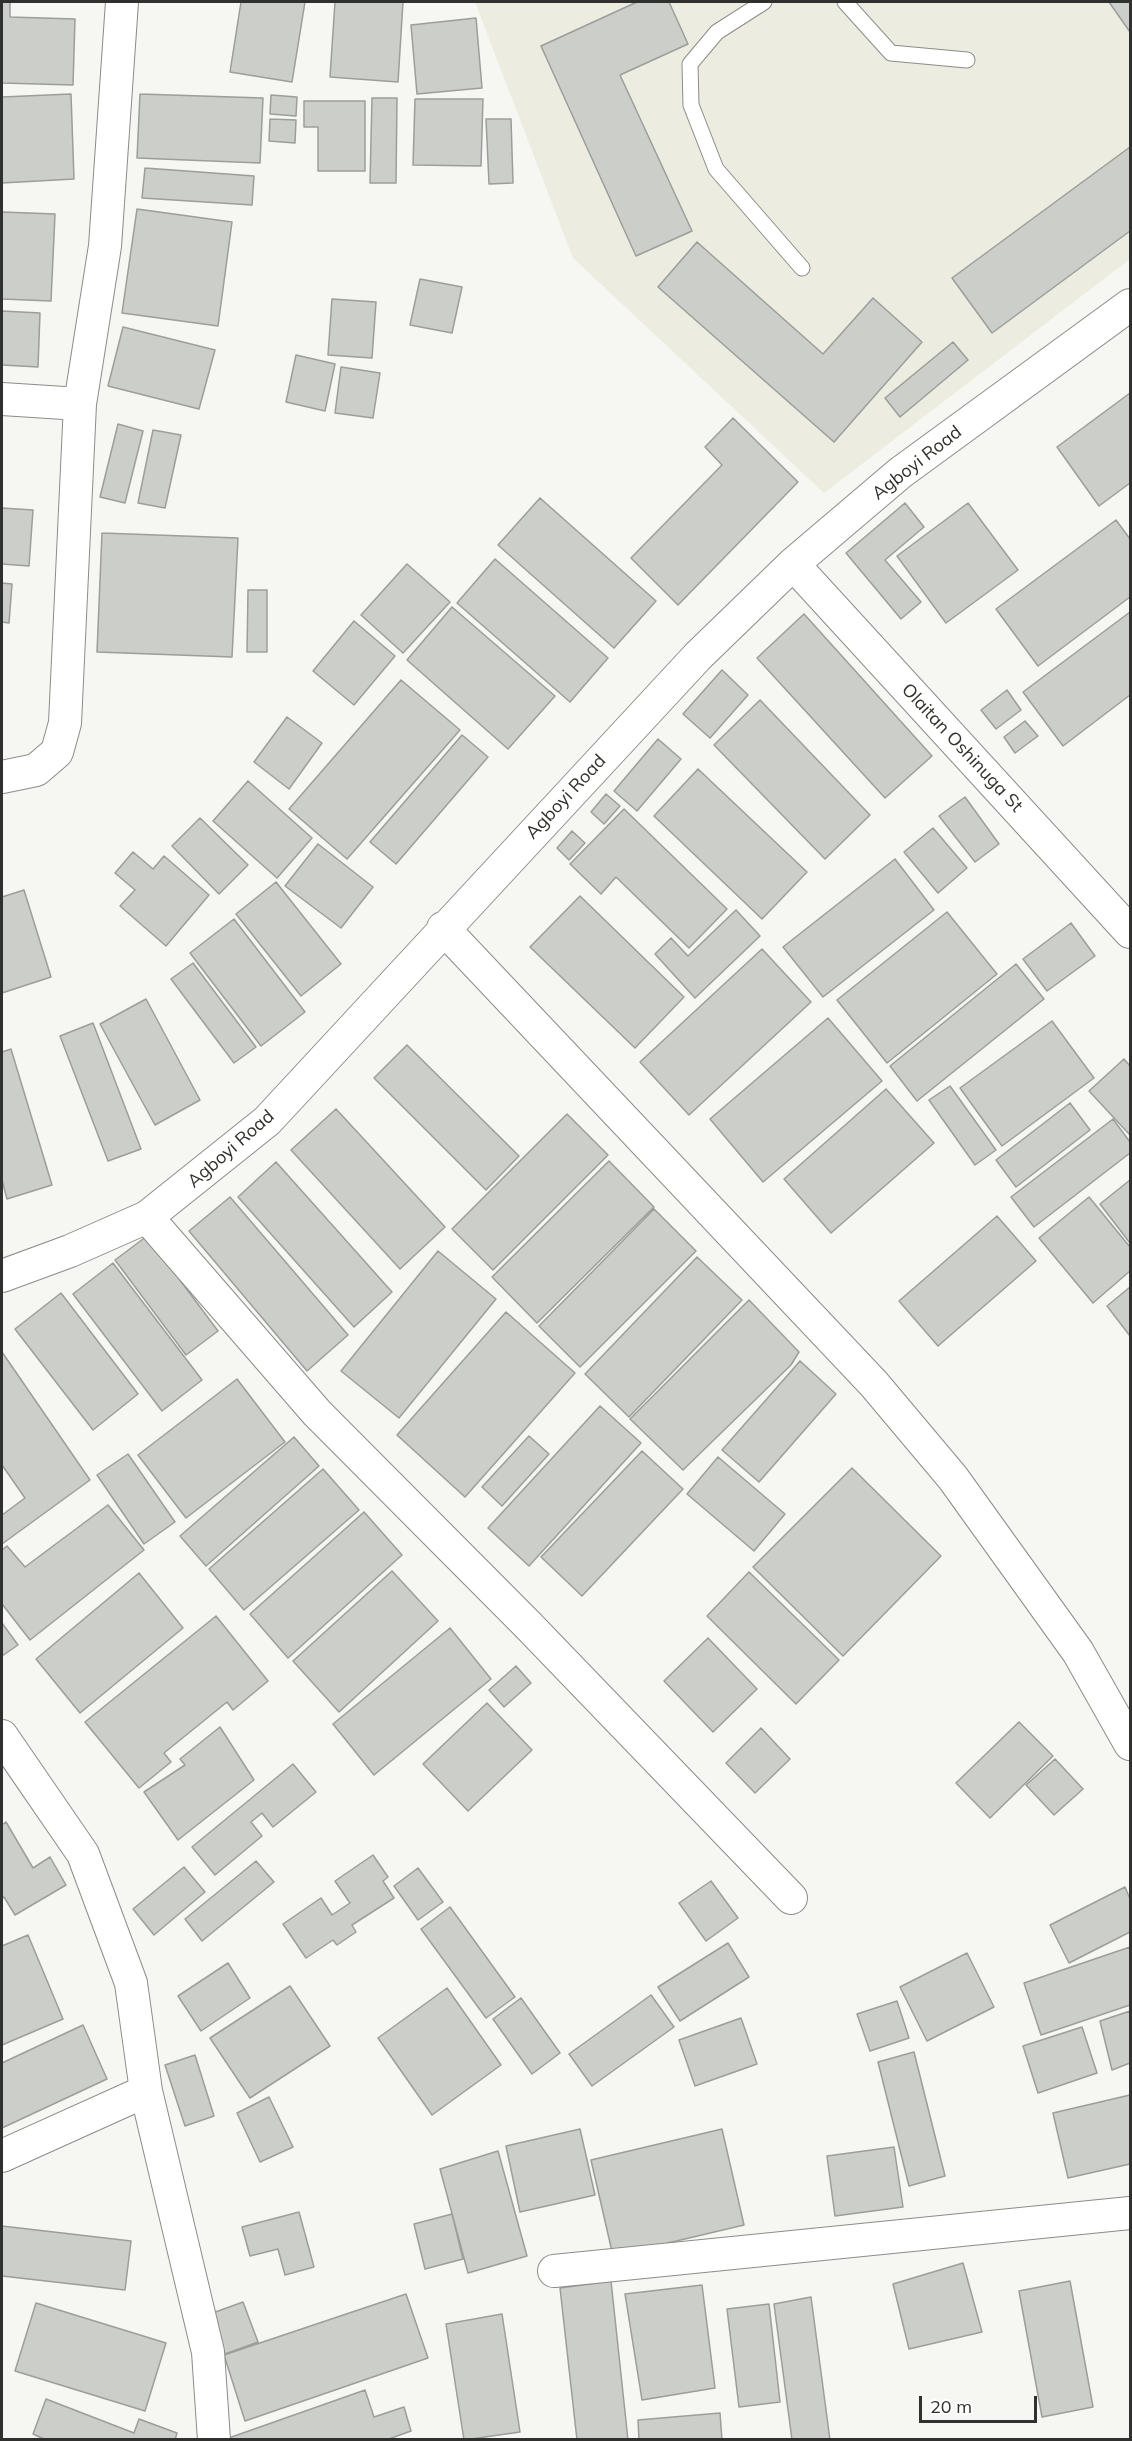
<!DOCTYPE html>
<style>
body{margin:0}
#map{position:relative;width:1132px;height:2441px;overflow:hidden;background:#f6f6f2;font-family:Mulish,sans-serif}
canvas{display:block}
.frame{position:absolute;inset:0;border:3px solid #30302e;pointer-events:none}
.scale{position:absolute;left:919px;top:2396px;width:118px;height:27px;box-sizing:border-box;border:3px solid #30302e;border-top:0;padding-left:8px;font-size:18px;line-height:21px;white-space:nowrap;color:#30302e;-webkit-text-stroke:4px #fffffe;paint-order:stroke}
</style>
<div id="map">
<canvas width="1132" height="2441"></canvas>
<div class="frame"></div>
<div class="scale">20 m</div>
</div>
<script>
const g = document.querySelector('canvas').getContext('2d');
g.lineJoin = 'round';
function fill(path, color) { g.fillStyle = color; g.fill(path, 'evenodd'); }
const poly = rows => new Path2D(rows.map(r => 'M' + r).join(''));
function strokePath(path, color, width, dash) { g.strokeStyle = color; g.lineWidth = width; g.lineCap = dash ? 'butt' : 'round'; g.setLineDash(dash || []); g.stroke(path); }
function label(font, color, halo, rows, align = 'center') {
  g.font = font + ' Mulish,sans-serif'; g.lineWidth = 4.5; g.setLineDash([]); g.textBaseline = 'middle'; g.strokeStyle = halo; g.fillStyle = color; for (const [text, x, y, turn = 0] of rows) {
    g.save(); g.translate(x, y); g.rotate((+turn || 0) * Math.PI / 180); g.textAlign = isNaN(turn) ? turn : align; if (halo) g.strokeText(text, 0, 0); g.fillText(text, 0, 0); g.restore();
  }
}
fill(poly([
 [475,2,1130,2,1130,259,824,493,573,258]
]), '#ecece0');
const building = poly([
 [2,2,10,2,10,17,75,19,73,85,2,83,2,2],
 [241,2,305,2,292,82,230,72,241,2],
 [335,2,403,2,398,82,330,77,335,2],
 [637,2,669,2,688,44,620,75,692,231,636,256,541,46,637,2],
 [1109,2,1130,2,1130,32,1109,2],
 [476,18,482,88,417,94,411,25,476,18],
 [71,94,74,179,2,183,2,97,71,94],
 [140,94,263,98,260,163,137,158,140,94],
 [271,95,297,97,296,116,270,114,271,95],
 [372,98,397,98,396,183,370,183,372,98],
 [415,99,483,99,481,166,413,165,415,99],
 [304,101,365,101,365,171,318,171,318,127,304,127,304,101],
 [270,119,296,120,295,143,269,141,270,119],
 [486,119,511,119,513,183,489,184,486,119],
 [1130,147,1130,231,992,333,952,278,1130,147],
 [145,168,254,176,252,205,142,198,145,168],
 [137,209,232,222,218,326,122,313,137,209],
 [2,212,55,214,51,301,2,299,2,212],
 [697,242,823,354,873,298,922,342,834,442,658,287,697,242],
 [420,279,462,287,452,333,410,325,420,279],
 [332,299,376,302,372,358,328,355,332,299],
 [2,311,40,313,38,367,2,365,2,311],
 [123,327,215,350,199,409,108,386,123,327],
 [953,342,968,360,900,417,885,398,953,342],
 [296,355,335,364,325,411,286,402,296,355],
 [341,367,380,373,373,418,335,413,341,367],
 [1130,393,1130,483,1099,506,1057,447,1130,393],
 [733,418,798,482,678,605,631,558,722,465,705,447,733,418],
 [118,424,143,431,125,503,100,497,118,424],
 [153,430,181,435,165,508,138,503,153,430],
 [540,498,656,601,614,648,498,545,540,498],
 [905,503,924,527,885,560,921,602,901,619,846,553,905,503],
 [968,503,1018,570,946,623,897,556,968,503],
 [2,508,33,510,29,566,2,564,2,508],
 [1116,520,1130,539,1130,597,1038,666,996,609,1116,520],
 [102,533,238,538,232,657,97,652,102,533],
 [495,559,608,658,570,702,457,603,495,559],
 [407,564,450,602,403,653,361,615,407,564],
 [2,583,12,584,9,623,2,622,2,583],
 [248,590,267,590,267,652,247,652,248,590],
 [452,607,555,696,508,749,407,660,452,607],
 [1130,612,1130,695,1063,746,1023,692,1130,612],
 [804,614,932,756,885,798,757,658,804,614],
 [354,621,395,656,354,705,313,671,354,621],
 [722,670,748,695,710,738,683,714,722,670],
 [401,680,460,730,347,859,289,809,401,680],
 [1007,690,1021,710,996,729,981,710,1007,690],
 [760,700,870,815,825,859,714,745,760,700],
 [287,717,322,743,289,789,254,762,287,717],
 [1025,721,1038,736,1015,753,1004,737,1025,721],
 [462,735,488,757,396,864,370,842,462,735],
 [658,739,681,759,637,811,614,791,658,739],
 [698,769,807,872,762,919,654,816,698,769],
 [248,781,312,838,277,878,213,821,248,781],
 [606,794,620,806,604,824,591,812,606,794],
 [965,797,999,844,975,862,939,816,965,797],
 [624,809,727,909,689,948,616,877,601,894,570,864,624,809],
 [200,818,248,865,219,894,172,846,200,818],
 [933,828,967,868,938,893,904,852,933,828],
 [572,831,585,843,569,860,557,848,572,831],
 [318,844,373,887,341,928,285,886,318,844],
 [133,852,153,869,164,856,209,895,166,946,120,906,135,890,115,873,133,852],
 [895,859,934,910,823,997,783,947,895,859],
 [276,882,341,964,301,996,236,914,276,882],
 [24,890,51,977,2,993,2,897,24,890],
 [580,896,684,997,635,1048,530,947,580,896],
 [736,910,760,936,695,998,655,954,671,938,688,956,736,910],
 [947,912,997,974,887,1063,837,1000,947,912],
 [234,919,305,1012,261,1046,190,953,234,919],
 [1071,923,1095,956,1047,991,1023,959,1071,923],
 [762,949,811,1002,689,1115,640,1062,762,949],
 [193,963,256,1047,234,1063,171,979,193,963],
 [1016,964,1044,999,917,1101,890,1066,1016,964],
 [146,999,200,1100,155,1125,100,1024,146,999],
 [828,1018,882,1081,763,1182,710,1119,828,1018],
 [1052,1021,1094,1078,1002,1146,960,1088,1052,1021],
 [93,1023,141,1149,108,1161,60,1036,93,1023],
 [407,1045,519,1156,486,1190,374,1078,407,1045],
 [11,1049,52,1185,7,1199,2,1180,2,1052,11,1049],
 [1124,1059,1130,1066,1130,1135,1089,1091,1124,1059],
 [950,1086,996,1150,975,1165,929,1100,950,1086],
 [886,1089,934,1143,831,1233,784,1179,886,1089],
 [1070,1103,1090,1130,1016,1187,996,1160,1070,1103],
 [336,1109,445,1227,400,1269,291,1150,336,1109],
 [567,1114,608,1155,493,1270,452,1229,567,1114],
 [1113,1119,1130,1142,1130,1153,1034,1227,1011,1197,1113,1119],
 [609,1161,654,1207,537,1323,492,1277,609,1161],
 [276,1162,392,1292,354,1327,238,1197,276,1162],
 [1130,1180,1130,1243,1100,1204,1130,1180],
 [230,1197,348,1335,307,1371,189,1231,230,1197],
 [1089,1197,1130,1247,1130,1271,1093,1303,1039,1238,1089,1197],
 [654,1209,696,1251,580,1367,539,1326,654,1209],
 [997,1216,1036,1261,938,1346,899,1301,997,1216],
 [147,1236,218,1331,186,1355,115,1260,147,1236],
 [438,1251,496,1299,399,1418,341,1371,438,1251],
 [697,1257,742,1300,629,1417,585,1374,697,1257],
 [113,1263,202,1380,162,1411,73,1294,113,1263],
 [1130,1287,1130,1336,1107,1306,1130,1287],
 [61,1293,138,1394,93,1430,15,1329,61,1293],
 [749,1300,799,1352,791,1365,683,1470,630,1419,749,1300],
 [506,1312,575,1373,465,1497,397,1435,506,1312],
 [2,1352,90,1480,2,1544,2,1515,25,1498,2,1465,2,1352],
 [800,1361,836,1394,759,1482,722,1450,800,1361],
 [237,1379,285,1442,186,1518,138,1455,237,1379],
 [600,1406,641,1443,529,1566,488,1528,600,1406],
 [529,1436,549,1454,502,1506,482,1487,529,1436],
 [294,1437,319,1466,206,1566,180,1536,294,1437],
 [642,1451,683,1489,582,1596,541,1557,642,1451],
 [128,1454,175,1522,144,1544,97,1475,128,1454],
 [718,1457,785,1514,754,1551,687,1494,718,1457],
 [852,1468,941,1556,843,1656,753,1567,852,1468],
 [323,1469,359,1510,244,1610,209,1569,323,1469],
 [108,1505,144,1550,30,1640,2,1604,2,1550,7,1546,25,1567,108,1505],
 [364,1512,402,1555,288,1658,250,1614,364,1512],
 [392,1571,438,1621,339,1712,293,1661,392,1571],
 [749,1572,839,1660,796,1704,707,1616,749,1572],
 [139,1573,183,1628,80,1713,36,1659,139,1573],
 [216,1616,268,1681,233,1710,227,1702,164,1753,171,1762,139,1788,85,1722,216,1616],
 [2,1623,18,1645,2,1656,2,1623],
 [450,1628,491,1679,374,1775,333,1724,450,1628],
 [708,1638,757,1689,713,1732,664,1681,708,1638],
 [516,1666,531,1683,504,1707,489,1690,516,1666],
 [487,1703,532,1750,468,1811,423,1764,487,1703],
 [1019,1722,1053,1756,990,1818,956,1783,1019,1722],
 [220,1727,254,1780,178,1840,144,1792,185,1765,180,1759,220,1727],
 [761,1728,790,1759,755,1793,726,1763,761,1728],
 [1055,1759,1083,1789,1054,1815,1026,1785,1055,1759],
 [293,1764,316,1792,273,1827,262,1813,251,1822,262,1836,215,1875,192,1847,293,1764],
 [6,1822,33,1868,50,1857,66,1885,15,1915,4,1897,2,1898,2,1825,6,1822],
 [373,1855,388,1877,383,1881,394,1898,352,1925,356,1932,337,1945,333,1940,306,1958,283,1924,321,1898,332,1915,350,1903,335,1881,373,1855],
 [256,1861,274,1882,202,1941,185,1919,256,1861],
 [184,1867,205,1892,154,1935,133,1909,184,1867],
 [418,1868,443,1902,418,1920,394,1886,418,1868],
 [711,1881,738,1918,706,1941,679,1903,711,1881],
 [1125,1887,1130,1899,1130,1932,1069,1963,1050,1925,1125,1887],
 [450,1907,515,1997,486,2018,421,1929,450,1907],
 [28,1935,63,2019,2,2045,2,1946,28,1935],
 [728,1943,749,1977,680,2021,658,1987,728,1943],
 [1130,1947,1130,2005,1041,2035,1024,1983,1130,1947],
 [967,1953,994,2007,927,2041,900,1987,967,1953],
 [228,1963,250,1998,201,2031,178,1996,228,1963],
 [290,1986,330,2046,250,2098,210,2038,290,1986],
 [447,1988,501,2065,432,2115,378,2038,447,1988],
 [651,1995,674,2027,592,2086,569,2054,651,1995],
 [521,1998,560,2053,532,2074,493,2019,521,1998],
 [897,2001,909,2038,870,2051,857,2014,897,2001],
 [1130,2011,1130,2063,1112,2070,1100,2021,1130,2011],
 [741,2018,757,2064,695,2086,679,2040,741,2018],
 [83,2025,107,2079,2,2128,2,2063,83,2025],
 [1082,2027,1097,2073,1038,2093,1023,2046,1082,2027],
 [914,2052,945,2176,909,2186,878,2062,914,2052],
 [195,2055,214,2116,185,2126,165,2065,195,2055],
 [1130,2095,1130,2164,1068,2178,1053,2113,1130,2095],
 [269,2097,293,2147,260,2162,237,2113,269,2097],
 [580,2129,595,2195,520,2212,506,2146,580,2129],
 [722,2129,744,2225,613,2256,591,2160,722,2129],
 [894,2147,903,2207,835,2216,827,2156,894,2147],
 [498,2151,527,2256,468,2273,440,2169,498,2151],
 [299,2212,314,2267,285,2275,278,2249,250,2256,242,2227,299,2212],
 [452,2214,463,2259,425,2269,414,2224,452,2214],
 [2,2226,131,2241,125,2290,2,2276,2,2226],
 [963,2263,982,2332,909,2349,893,2284,963,2263],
 [611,2281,628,2440,577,2440,560,2288,611,2281],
 [1070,2281,1093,2407,1042,2417,1019,2291,1070,2281],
 [702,2285,715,2388,642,2400,625,2294,702,2285],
 [406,2294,428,2358,245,2421,224,2355,406,2294],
 [811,2297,830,2440,792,2440,774,2304,811,2297],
 [243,2302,258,2342,225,2354,210,2314,243,2302],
 [36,2303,166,2343,145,2411,15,2371,36,2303],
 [769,2304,780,2402,739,2407,727,2309,769,2304],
 [502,2314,520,2432,464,2440,446,2324,502,2314],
 [365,2390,374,2417,404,2407,411,2431,386,2440,223,2440,365,2390],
 [46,2399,134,2433,139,2419,177,2433,175,2440,46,2440,33,2434,46,2399],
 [720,2413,722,2440,639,2440,638,2420,720,2413]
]);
fill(building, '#ccceca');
strokePath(building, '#9b9e9a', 1.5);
const service = poly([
 [764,2,717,32,690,64,691,105,716,169,802,268],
 [845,2,891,53,967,60]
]);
const minor = poly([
 [2,399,80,404],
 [793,564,1130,932],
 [2,777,36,770,57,752,65,723,80,404,105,246,122,2],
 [443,928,874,1384,953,1478,1078,1652,1130,1744],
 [147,1217,317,1413,528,1625,791,1898],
 [2,1276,70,1251,147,1217,267,1121,698,656,793,564,900,473,1130,305],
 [2,1736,83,1854,131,1983,146,2091,208,2352,214,2440],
 [2,2156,146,2091],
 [554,2271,1130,2213]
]);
strokePath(service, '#8c8c88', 17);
strokePath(minor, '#8c8c88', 34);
strokePath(service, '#fff', 15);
strokePath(minor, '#fff', 32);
label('18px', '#30302e', '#fffffe', [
 ["Agboyi Road",917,463,-38],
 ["Olaitan Oshinuga St",962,748,47],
 ["Agboyi Road",566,797,-47],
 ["Agboyi Road",231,1149,-41]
]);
</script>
